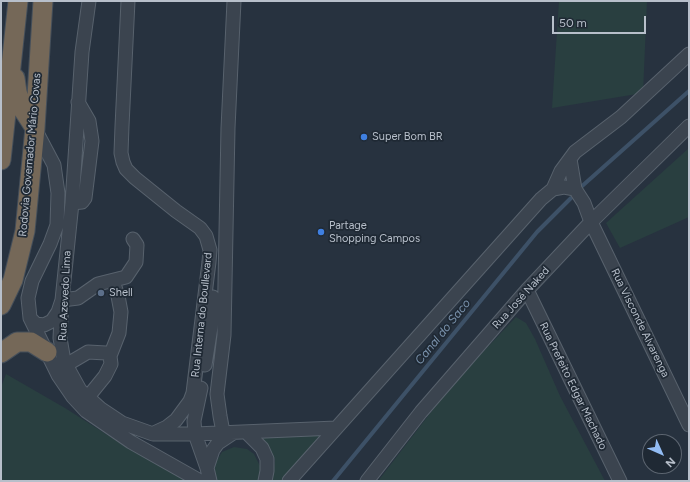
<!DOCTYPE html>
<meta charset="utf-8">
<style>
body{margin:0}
#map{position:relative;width:690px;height:482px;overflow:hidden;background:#27323f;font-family:Figtree,sans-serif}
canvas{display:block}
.frame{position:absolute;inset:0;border:2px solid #b7bfca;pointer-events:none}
.north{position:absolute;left:642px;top:434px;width:40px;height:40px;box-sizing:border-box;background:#1f2934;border:1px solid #5c6570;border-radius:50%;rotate:135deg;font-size:11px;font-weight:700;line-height:16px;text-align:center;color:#b7bfca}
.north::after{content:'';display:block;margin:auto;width:14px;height:18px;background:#92bcf4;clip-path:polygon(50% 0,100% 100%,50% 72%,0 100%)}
.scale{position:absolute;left:552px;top:16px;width:94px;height:18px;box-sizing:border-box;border:2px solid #b7bfca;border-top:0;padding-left:5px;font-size:12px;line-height:14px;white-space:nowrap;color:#b7bfca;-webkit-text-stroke:3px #1f2934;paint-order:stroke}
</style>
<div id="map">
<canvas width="690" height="482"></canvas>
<div class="frame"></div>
<div class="north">N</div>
<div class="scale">50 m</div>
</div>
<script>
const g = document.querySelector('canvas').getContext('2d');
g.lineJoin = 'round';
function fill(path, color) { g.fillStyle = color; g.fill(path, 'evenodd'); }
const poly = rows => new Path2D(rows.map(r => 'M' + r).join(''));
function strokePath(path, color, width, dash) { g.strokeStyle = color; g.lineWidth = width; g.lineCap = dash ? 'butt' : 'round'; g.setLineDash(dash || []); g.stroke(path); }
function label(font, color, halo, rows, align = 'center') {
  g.font = font + ' Figtree,sans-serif'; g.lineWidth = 3.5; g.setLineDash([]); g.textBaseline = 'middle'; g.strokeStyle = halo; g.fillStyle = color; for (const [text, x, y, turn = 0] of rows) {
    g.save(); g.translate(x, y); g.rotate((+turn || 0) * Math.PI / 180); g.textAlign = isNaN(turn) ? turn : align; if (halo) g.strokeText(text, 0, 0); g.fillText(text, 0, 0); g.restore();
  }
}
fill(poly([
 [559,1,647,1,643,93,552,108],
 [689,148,689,217,620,248,606,223],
 [516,317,526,323,535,339,560,396,605,481,378,481,451,386],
 [6,374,65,408,131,450,189,481,1,481,1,387],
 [322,433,281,481,272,481,275,460,262,436],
 [234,447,247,449,254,454,260,466,260,473,258,481,216,481,214,465,222,452]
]), '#293f40');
strokePath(poly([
 [581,187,689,91],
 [333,481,537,232,571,198]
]), '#3d5167', 4);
const minor = poly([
 [89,1,82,52,72,203,62,300,60,338,64,361,80,390,101,409,122,423,153,434,195,434,336,428],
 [128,1,122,126,121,153,123,162,126,169,135,178,176,211,200,228,206,236,210,250,209,262,193,393,190,401,176,420,167,427,154,433],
 [35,129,54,165,58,193,57,225,50,244,32,281,28,298,30,318,58,375,73,397,86,411,131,442,200,481],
 [570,159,575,189],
 [553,189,561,171,575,152,621,117,689,54],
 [72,203,82,202,85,198,92,141,89,121,78,102],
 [527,290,620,481],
 [30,318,36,324,44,325,52,321,58,312,62,300,78,298,98,284,126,277,136,262,137,245,133,239],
 [110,356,119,333,121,312,118,296,113,281],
 [66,365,88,352,106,353,110,356,111,364,105,376,88,397],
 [205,365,211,327,213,297],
 [201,388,194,421,195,434,207,468],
 [223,432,220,416,217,394,224,335,228,128,234,1],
 [246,432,262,448,267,459,267,471,265,481],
 [210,481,207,468,213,450,218,443,233,433],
 [289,481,541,199,553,189,564,187,575,189,584,203,591,222,689,425],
 [367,481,421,412,527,290,591,222,689,126]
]);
const highway = poly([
 [15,78,17,92,22,108,35,128],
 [1,160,18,1],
 [1,305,13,280,25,231,35,128,43,1],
 [1,353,17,342,31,342,47,352]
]);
strokePath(minor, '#58626d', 15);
strokePath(highway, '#454f5a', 21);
strokePath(minor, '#3b444f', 13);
strokePath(highway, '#756858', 19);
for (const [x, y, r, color] of [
 [364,137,4,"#3f7fe0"],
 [321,232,4,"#3f7fe0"],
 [101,293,4,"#5c6f8a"]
]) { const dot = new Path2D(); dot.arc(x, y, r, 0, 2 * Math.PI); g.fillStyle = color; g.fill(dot); strokePath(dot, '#1f2934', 1.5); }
label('11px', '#b7bfca', '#1f2934', [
 ["Super Bom BR",372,137],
 ["Partage",329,226],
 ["Shopping Campos",329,239],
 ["Shell",109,293]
], 'left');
label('11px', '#b7bfca', '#1f2934', [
 ["Rodovia Governador Mário Covas",30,155,-85],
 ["Rua Azevedo Lima",65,296,-87],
 ["Rua José Naked",521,298,-48],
 ["Rua Interna do Boullevard",202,315,-84],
 ["Rua Visconde Alvarenga",640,323,64],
 ["Rua Prefeito Edgar Machado",573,386,64]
]);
label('italic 12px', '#7991ab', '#1f2934', [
 ["Canal do Saco",443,332,-51]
]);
</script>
